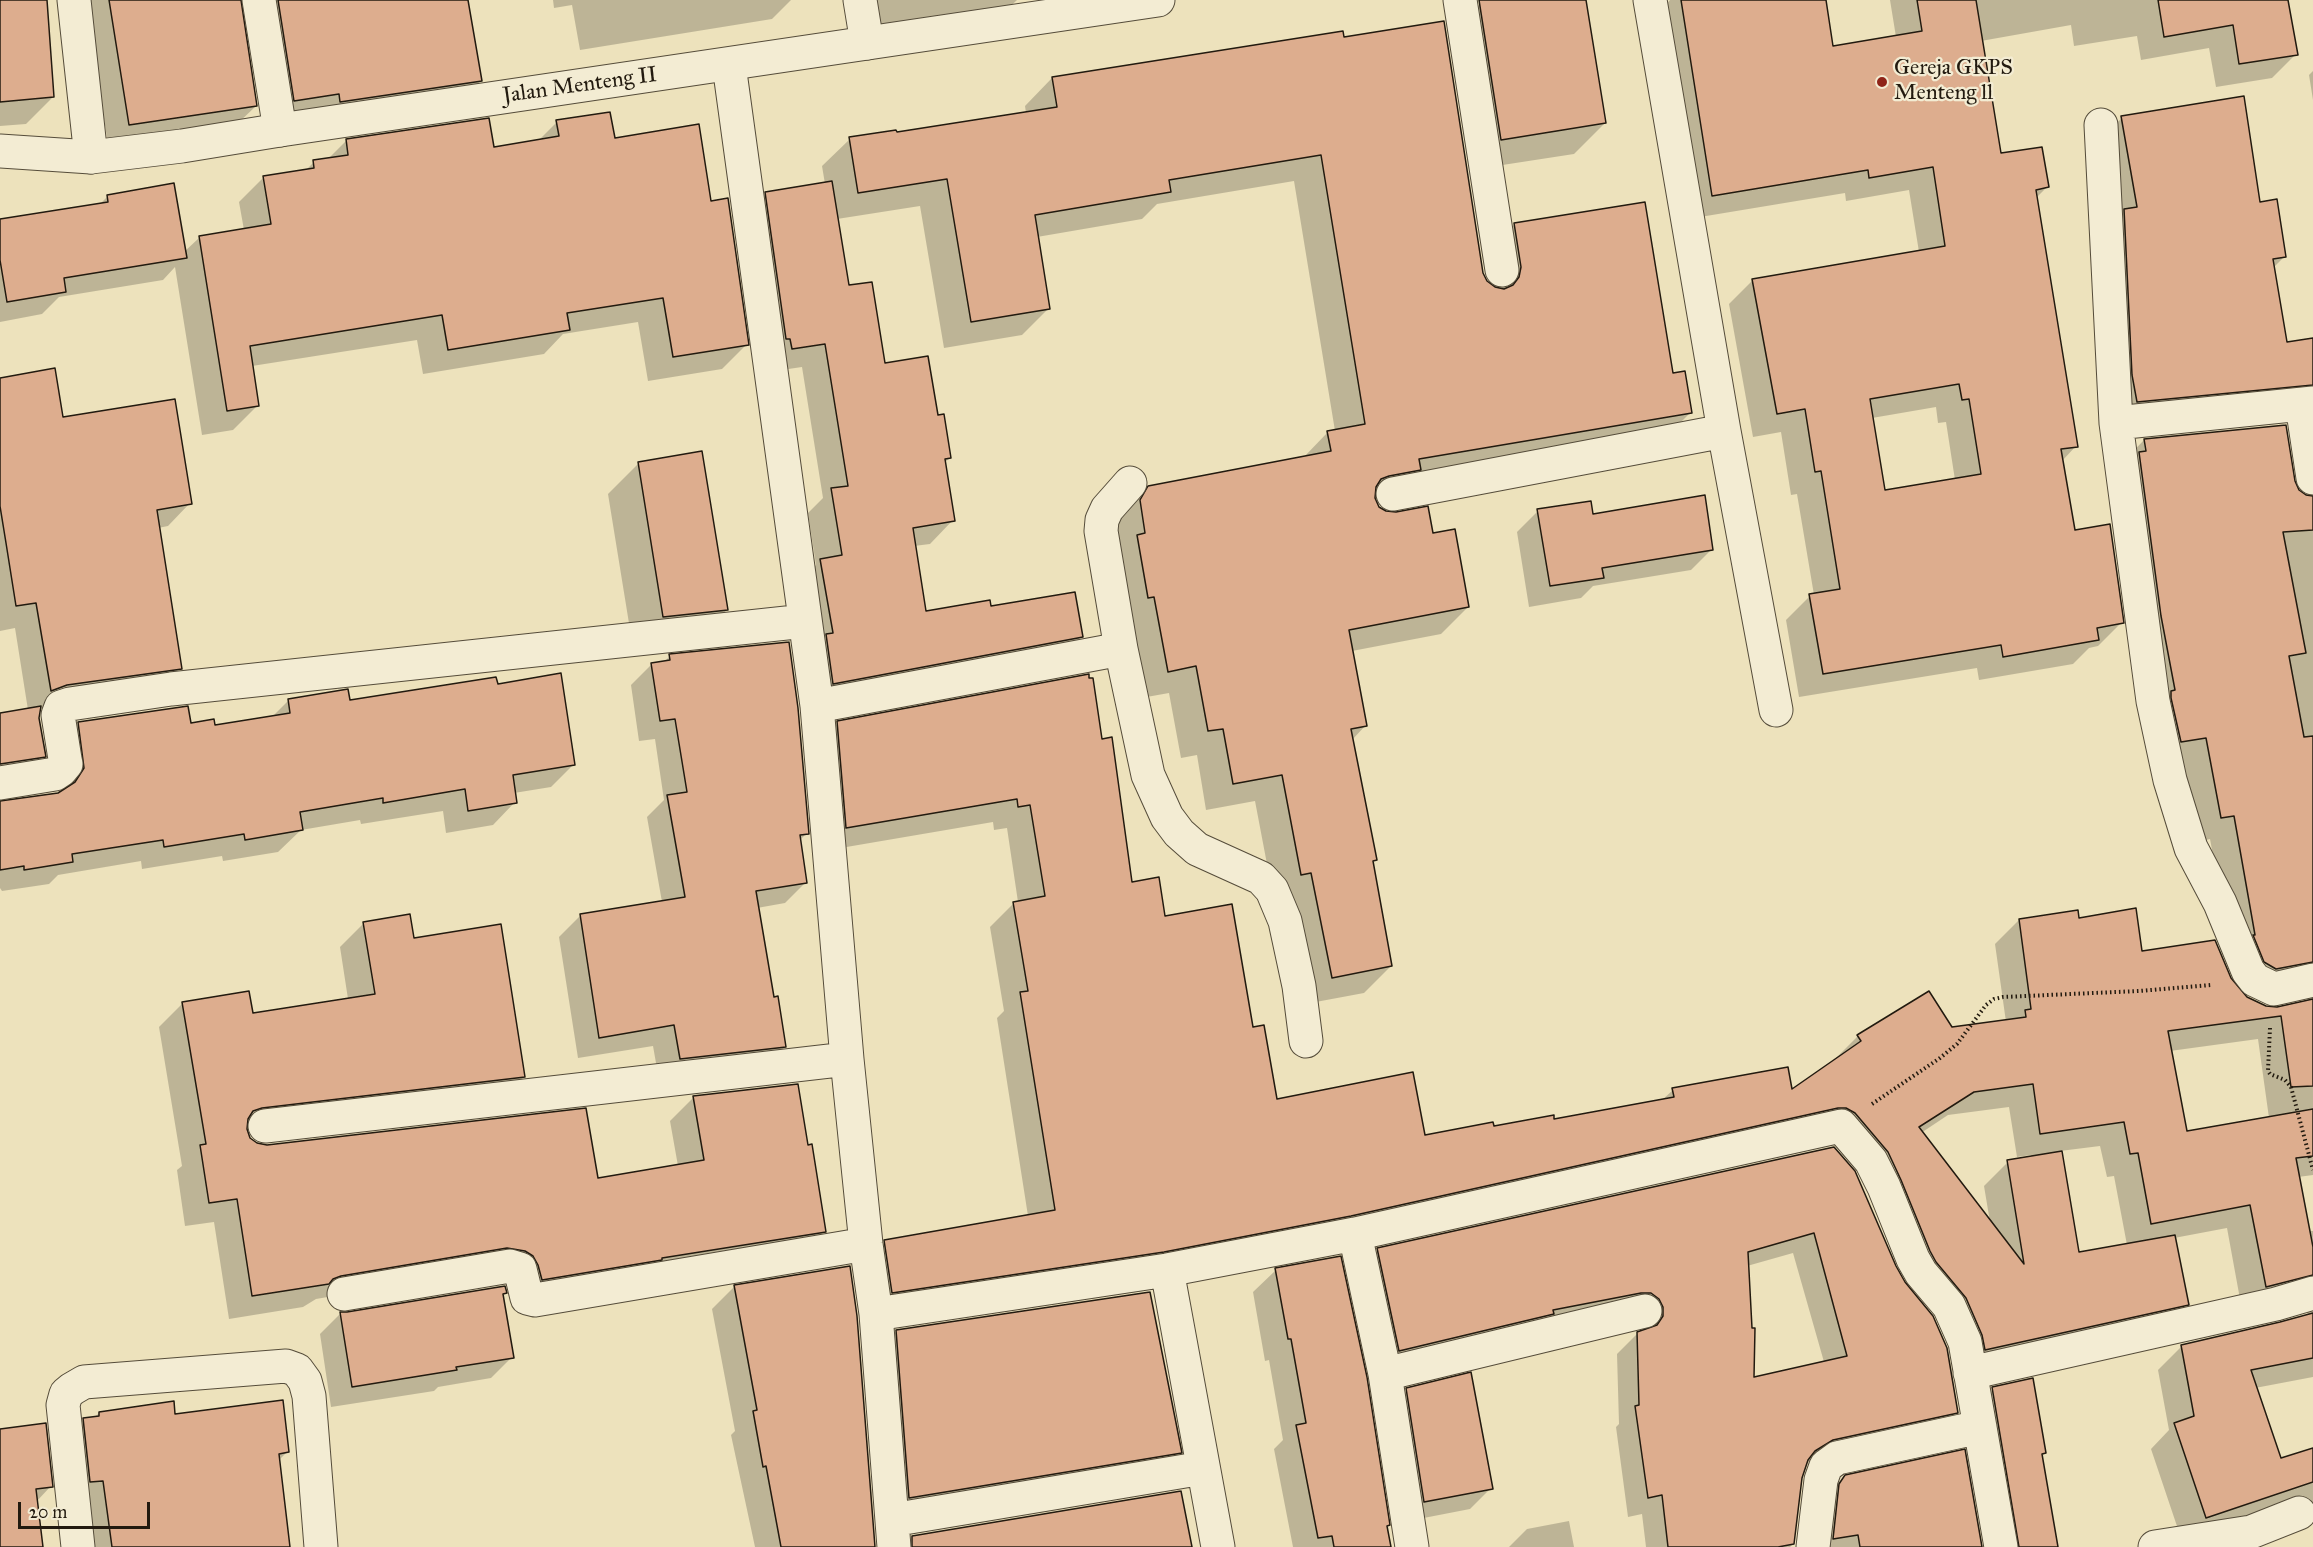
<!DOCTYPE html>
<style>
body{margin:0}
#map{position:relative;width:2313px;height:1547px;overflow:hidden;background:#ede2bc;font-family:"IM FELL Great Primer",serif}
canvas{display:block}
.scale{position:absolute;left:18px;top:1502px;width:132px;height:27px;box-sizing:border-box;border:3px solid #221a0f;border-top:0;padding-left:8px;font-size:18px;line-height:21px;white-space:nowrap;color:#221a0f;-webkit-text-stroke:4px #f3ecd3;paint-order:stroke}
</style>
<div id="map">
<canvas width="2313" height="1547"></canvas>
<div class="scale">20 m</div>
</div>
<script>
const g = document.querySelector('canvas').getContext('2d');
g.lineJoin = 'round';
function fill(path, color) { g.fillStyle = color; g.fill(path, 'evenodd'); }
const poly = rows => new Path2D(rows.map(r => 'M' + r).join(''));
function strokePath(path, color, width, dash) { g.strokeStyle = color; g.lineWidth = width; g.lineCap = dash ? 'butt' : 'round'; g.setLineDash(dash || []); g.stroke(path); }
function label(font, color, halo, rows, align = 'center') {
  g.font = font + ' "IM FELL Great Primer",serif'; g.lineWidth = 4.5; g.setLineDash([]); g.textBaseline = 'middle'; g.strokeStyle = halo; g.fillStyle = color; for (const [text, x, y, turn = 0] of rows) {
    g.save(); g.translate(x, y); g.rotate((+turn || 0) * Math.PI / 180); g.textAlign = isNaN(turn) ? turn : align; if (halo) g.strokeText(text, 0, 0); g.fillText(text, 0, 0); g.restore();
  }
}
fill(poly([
 [0,0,46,0,53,97,26,124,0,126],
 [85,0,467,0,481,81,460,101,274,120,245,3,239,2,256,106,235,126,108,144],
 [553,0,791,0,772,19,580,50,572,5,554,8],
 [847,0,1017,0,994,22,856,29],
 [1502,0,1584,0,1605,123,1574,154,1470,170,1449,35,1480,4],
 [1670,0,1824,0,1832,48,1896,37,1890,0,2287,0,2296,54,2272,78,2216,87,2209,48,2141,60,2137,36,2074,46,2071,25,1981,41,2000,155,2047,187,2036,198,2076,446,2062,461,2074,532,2122,622,2098,646,2089,648,2073,664,1979,680,1977,668,1799,697,1786,620,1810,596,1814,595,1797,494,1791,495,1781,432,1753,437,1729,304,1753,280,1919,252,1909,190,1846,201,1845,193,1688,219,1656,15],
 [1936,407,1938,423,1946,422,1955,480,1883,491,1872,418],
 [1342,39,1487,283,1493,287,1487,252,1514,225,1672,375,1690,413,1663,440,1374,500,1378,508,1432,535,1468,607,1441,634,1352,651,1365,726,1352,740,1375,860,1372,863,1391,966,1364,993,1305,1004,1274,901,1255,801,1206,810,1197,755,1181,758,1169,693,1141,698,1113,529,1121,515,1149,487,1302,459,1328,432,1335,431,1294,181,1157,204,1142,219,1037,237,1049,308,1022,335,944,348,920,206,837,219,848,287,884,364,936,416,950,458,944,463,953,520,930,544,914,546,925,613,989,608,1081,637,1057,660,810,707,798,584,816,565,808,513,823,498,802,367,768,372,742,217,766,193,825,184,822,166,850,139,895,134,1026,113,1025,106,1052,78],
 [2313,71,2313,100,2309,75],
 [2122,118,2259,204,2284,257,2273,268,2286,344,2313,339,2313,1175,2298,1177,2309,1231,2313,1231,2313,1377,2255,1388,2280,1460,2313,1450,2313,1517,2182,1541,2151,1449,2169,1430,2158,1370,2182,1346,2308,1316,2307,1311,2242,1310,2227,1228,2174,1238,2187,1304,2163,1328,1959,1359,1864,1176,1831,1137,868,1316,861,1266,885,1242,1028,1216,997,1018,1004,1011,990,927,1014,903,1018,902,1007,828,994,830,993,822,823,851,814,747,838,723,1101,741,1131,884,1164,917,1252,1029,1276,1100,1424,1137,1553,1120,1661,1101,1673,1090,1791,1091,1834,1060,1858,1036,1951,1029,2006,1022,1995,944,2019,920,2077,919,2141,953,2230,979,2246,998,2266,1007,2278,1009,2308,1002,2303,992,2232,959,2210,839,2197,842,2121,464,2144,440,2293,482,2297,490,2308,497,2300,444,2304,416,2114,425,2098,141],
 [2258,1039,2269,1118,2186,1133,2170,1051],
 [2009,1107,2017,1157,2031,1155,2031,1158,2008,1162,1984,1186,1990,1222,1921,1133,1948,1115],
 [2100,1146,2107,1177,2114,1176,2127,1245,2078,1253,2060,1151],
 [557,122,613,140,710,203,747,344,722,369,648,381,638,322,563,334,544,354,423,374,417,340,252,366,258,405,233,430,202,435,175,267,163,280,59,297,42,314,0,322,0,221,99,205,108,196,184,252,199,238,244,230,239,202,264,177,305,171,314,162,327,160,346,141,492,148,538,141],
 [0,379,190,503,168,526,158,528,180,668,158,691,39,709,38,718,44,756,21,779,0,782,0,714,28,710,15,628,0,631],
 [639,463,727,610,696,641,633,648,608,494],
 [1538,511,1592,516,1712,549,1691,570,1593,586,1581,598,1529,607,1517,532],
 [670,656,807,833,799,841,806,882,785,903,757,908,772,999,785,1047,764,1068,659,1080,653,1046,578,1058,559,937,580,916,662,902,647,817,664,800,655,739,639,741,631,685,652,664,664,662],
 [496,686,574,764,551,787,514,793,515,802,493,825,446,833,443,811,361,824,360,820,301,830,278,852,223,861,222,856,142,869,141,861,58,875,49,884,2,891,0,888,0,803,62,792,56,746,79,723,189,725,213,727,271,718,288,701,348,702],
 [364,923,413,940,524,1077,500,1101,245,1130,249,1139,258,1145,597,1179,678,1166,670,1121,694,1097,825,1231,801,1255,518,1303,509,1279,482,1271,316,1299,303,1307,229,1319,214,1222,185,1226,177,1170,182,1166,159,1027,183,1003,251,1015,348,999,340,947],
 [1834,1148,1957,1412,1936,1432,1806,1462,1802,1474,1793,1544,1790,1547,1646,1547,1642,1514,1628,1517,1616,1427,1619,1424,1617,1354,1637,1334,1644,1332,1644,1328,1379,1371,1358,1270,1378,1250],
 [1793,1253,1824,1362,1752,1379,1747,1266],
 [849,1267,874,1547,755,1547,731,1435,735,1431,712,1309,734,1287],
 [1276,1270,1386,1527,1389,1547,1293,1547,1274,1449,1283,1440,1269,1360,1265,1361,1253,1292],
 [505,1293,502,1296,512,1357,491,1378,438,1387,434,1391,331,1407,320,1334,341,1313],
 [897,1331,1180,1452,1156,1476,886,1521,873,1355],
 [1993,1389,2045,1453,2041,1457,2057,1547,1996,1547,1972,1410],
 [1407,1390,1491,1488,1470,1509,1403,1522,1386,1411],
 [99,1413,174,1416,287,1452,278,1461,289,1547,89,1547,63,1441,84,1419,94,1418],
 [0,1431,51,1486,36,1502,41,1547,0,1547],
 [1842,1479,1982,1547,1814,1547,1821,1500],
 [1569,1521,1574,1547,1509,1547,1527,1529]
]), '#0003');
const building = poly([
 [0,0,47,0,54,97,0,102,0,0],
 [109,0,241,0,257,106,129,125,109,0],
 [278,0,468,0,482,81,340,102,339,94,294,101,278,0],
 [1479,0,1586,0,1606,123,1501,140,1479,0],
 [1681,0,1826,0,1833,46,1922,31,1917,0,1976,0,2001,153,2042,147,2049,187,2036,190,2078,447,2061,449,2075,530,2110,524,2124,623,2097,628,2099,640,2003,657,2001,645,1823,674,1809,594,1840,589,1821,471,1815,472,1805,409,1777,414,1752,279,1945,246,1933,167,1869,178,1868,170,1712,196,1681,0],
 [1959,384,1962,400,1969,399,1981,474,1885,490,1870,399,1959,384],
 [2158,0,2288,0,2298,55,2239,64,2233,25,2164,37,2158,0],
 [1444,21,1483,273,1487,281,1495,287,1504,289,1513,285,1519,277,1521,267,1514,223,1645,202,1673,373,1685,371,1692,413,1419,459,1421,470,1389,476,1381,479,1376,487,1375,498,1379,507,1386,511,1396,512,1428,506,1433,533,1455,529,1469,607,1349,630,1367,726,1351,729,1377,860,1373,861,1392,966,1332,978,1311,873,1301,875,1282,775,1233,784,1223,729,1208,731,1196,666,1168,672,1154,597,1148,598,1137,535,1145,533,1140,500,1148,486,1331,451,1327,431,1365,424,1321,155,1169,180,1171,192,1035,215,1050,309,971,322,947,179,858,193,849,137,896,130,897,132,1057,107,1052,77,1343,31,1344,37,1444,21],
 [2244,96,2260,202,2277,199,2286,257,2273,259,2287,342,2313,338,2313,385,2137,402,2132,375,2124,209,2137,207,2121,116,2244,96],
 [610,112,615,138,699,124,711,201,728,198,749,345,673,357,663,298,567,313,570,330,448,350,442,315,250,346,259,406,227,411,199,236,271,224,263,176,314,168,313,160,348,155,346,139,489,118,494,147,559,136,556,120,610,112],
 [832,181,849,285,872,282,885,363,928,356,938,415,944,414,951,458,945,459,955,521,913,528,926,611,990,600,991,606,1075,592,1083,637,833,684,826,634,833,633,820,559,842,555,831,488,848,486,825,344,792,349,790,339,786,339,765,192,832,181],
 [174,183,187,258,64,278,66,292,7,302,0,260,0,219,108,202,107,195,174,183],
 [55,368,63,417,175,399,192,504,157,510,182,669,67,685,51,691,36,603,16,606,6,543,0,506,0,378,55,368],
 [2286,425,2295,481,2299,490,2306,495,2313,496,2313,530,2283,532,2306,653,2289,656,2304,737,2313,736,2313,962,2276,969,2264,962,2253,935,2255,935,2234,816,2221,818,2206,738,2181,742,2171,698,2171,691,2175,690,2161,616,2139,452,2146,451,2144,439,2286,425],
 [702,451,728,610,663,617,638,462,702,451],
 [1705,495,1713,550,1602,568,1604,578,1550,586,1537,509,1591,501,1593,514,1705,495],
 [789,642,798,708,809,834,800,835,807,883,756,891,774,997,778,996,786,1047,680,1059,674,1025,599,1038,580,914,685,897,667,795,687,792,675,719,660,721,651,663,670,660,669,654,789,642],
 [561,673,575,765,513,775,517,803,468,811,465,789,383,803,383,798,300,812,303,830,245,840,244,834,164,847,163,840,72,854,73,862,24,870,24,866,0,870,0,801,58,793,75,782,84,768,78,722,188,706,191,723,214,719,215,725,290,713,288,699,348,689,350,700,496,677,498,684,561,673],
 [1089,674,1089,678,1093,678,1102,739,1112,737,1132,882,1159,877,1165,916,1232,904,1253,1027,1264,1025,1277,1099,1413,1072,1425,1135,1493,1122,1494,1126,1554,1115,1554,1119,1674,1097,1672,1088,1788,1067,1792,1089,1861,1041,1857,1035,1929,991,1952,1027,2026,1017,2025,1010,2031,1009,2019,919,2078,910,2079,918,2136,908,2142,951,2215,940,2231,978,2247,997,2266,1006,2277,1007,2313,999,2313,1086,2291,1087,2281,1016,2168,1031,2187,1131,2313,1109,2313,1156,2296,1158,2313,1247,2313,1275,2266,1287,2250,1205,2151,1224,2138,1153,2130,1154,2124,1122,2040,1134,2033,1084,1974,1092,1919,1127,2024,1264,2007,1160,2062,1151,2079,1252,2175,1235,2189,1305,1985,1350,1982,1335,1966,1298,1936,1262,1930,1251,1901,1180,1888,1152,1855,1113,1846,1108,1838,1108,1351,1216,1164,1252,892,1293,884,1240,1055,1210,1020,992,1028,991,1013,902,1045,896,1030,805,1018,807,1017,799,846,828,837,721,1089,674],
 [41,706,39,718,46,757,0,764,0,713,41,706],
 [410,914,414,938,501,924,525,1077,262,1108,253,1111,248,1119,247,1129,250,1138,257,1143,267,1145,586,1108,598,1178,704,1160,693,1096,798,1084,808,1145,812,1144,826,1232,662,1258,662,1260,542,1280,538,1265,533,1256,525,1251,507,1248,341,1276,333,1279,329,1284,252,1296,237,1199,209,1203,200,1145,206,1144,182,1002,249,991,253,1013,375,994,363,922,410,914],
 [1834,1147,1855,1171,1896,1266,1905,1282,1933,1316,1947,1348,1958,1413,1833,1440,1815,1451,1808,1460,1802,1478,1794,1544,1778,1547,1668,1547,1662,1495,1648,1498,1635,1406,1639,1405,1637,1332,1657,1325,1663,1316,1663,1307,1659,1299,1651,1293,1641,1293,1553,1310,1554,1314,1399,1351,1377,1248,1834,1147],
 [1814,1233,1847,1356,1754,1377,1755,1328,1752,1328,1748,1252,1814,1233],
 [1341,1256,1367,1377,1390,1525,1387,1526,1391,1547,1334,1547,1332,1536,1318,1538,1296,1425,1306,1423,1291,1339,1288,1339,1275,1268,1341,1256],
 [850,1266,857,1316,875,1547,781,1547,766,1466,763,1467,753,1411,757,1410,734,1285,850,1266],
 [505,1286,507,1293,503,1294,514,1358,456,1367,457,1370,352,1387,340,1312,347,1312,505,1286],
 [1150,1292,1182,1453,909,1498,896,1330,1150,1292],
 [2313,1313,2313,1358,2251,1370,2281,1458,2313,1448,2313,1482,2206,1518,2174,1423,2194,1416,2181,1345,2280,1322,2313,1313],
 [1471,1372,1493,1489,1424,1502,1406,1388,1471,1372],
 [2033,1378,2046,1453,2042,1454,2058,1547,2019,1547,1992,1387,2033,1378],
 [283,1400,289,1452,279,1454,290,1547,112,1547,103,1481,90,1482,83,1418,99,1416,99,1412,174,1401,175,1414,283,1400],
 [46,1423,53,1487,36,1489,43,1547,0,1547,0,1429,46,1423],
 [1965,1449,1982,1547,1860,1547,1858,1535,1833,1539,1839,1484,1845,1475,1965,1449],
 [1181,1491,1192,1547,912,1547,912,1536,1181,1491]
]);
fill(building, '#ddad8e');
strokePath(building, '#221a0f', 1.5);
const minor = poly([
 [74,0,91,157],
 [259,0,280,130],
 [860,0,867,43],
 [1460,0,1502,270],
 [1650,0,1724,431,1776,710],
 [729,65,817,706,847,1059,866,1244,876,1314,894,1547],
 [2101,125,2116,423,2153,701,2170,780,2191,848,2220,903,2248,971,2255,980,2274,989,2313,980],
 [2302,405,2313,478],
 [2116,423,2313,403],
 [1393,494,1724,431],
 [1121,649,1101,531,1102,520,1107,509,1130,483],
 [817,706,1121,649,1148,775,1167,817,1179,833,1197,849,1261,878,1272,890,1285,921,1299,986,1306,1041],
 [0,783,55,774,61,770,66,764,65,759,58,715,61,707,70,704,171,689,805,621],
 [265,1126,847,1059],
 [1355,1234,1385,1374,1412,1547],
 [1167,1270,1218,1547],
 [344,1294,510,1266,520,1269,527,1298,535,1300,866,1244],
 [876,1314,1167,1270,1355,1234,1841,1126,1871,1161,1884,1187,1913,1259,1921,1273,1949,1306,1965,1342,2001,1547],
 [1970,1373,2276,1304,2313,1293],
 [1385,1374,1645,1311],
 [892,1520,1203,1468],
 [78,1547,63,1405,66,1394,72,1389,84,1382,286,1366,297,1370,305,1381,309,1396,321,1547],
 [1813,1547,1821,1480,1826,1466,1837,1458,1980,1427],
 [2155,1547,2251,1532,2299,1513]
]);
const tertiary = poly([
 [0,151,91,157,182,146,280,130,1158,0]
]);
strokePath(minor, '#554c3a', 35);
strokePath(tertiary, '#554c3a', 35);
strokePath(poly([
 [2270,1028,2268,1071,2270,1074,2285,1080,2291,1087,2313,1170],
 [1872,1104,1940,1058,1957,1044,1986,1005,1994,999,2003,997,2139,991,2211,985]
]), '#221a0f', 4, [1.5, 3]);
strokePath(minor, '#f3ecd3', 33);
strokePath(tertiary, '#f3ecd3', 33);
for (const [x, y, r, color] of [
 [1882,82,6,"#8f2418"]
]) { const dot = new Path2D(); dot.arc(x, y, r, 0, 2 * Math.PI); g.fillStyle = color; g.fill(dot); strokePath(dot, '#f3ecd3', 2); }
label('22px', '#221a0f', '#f3ecd3', [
 ["Gereja GKPS",1894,69],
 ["Menteng ll",1894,94]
], 'left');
label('22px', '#221a0f', '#f3ecd3', [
 ["Jalan Menteng II",580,86,-8]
]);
</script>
